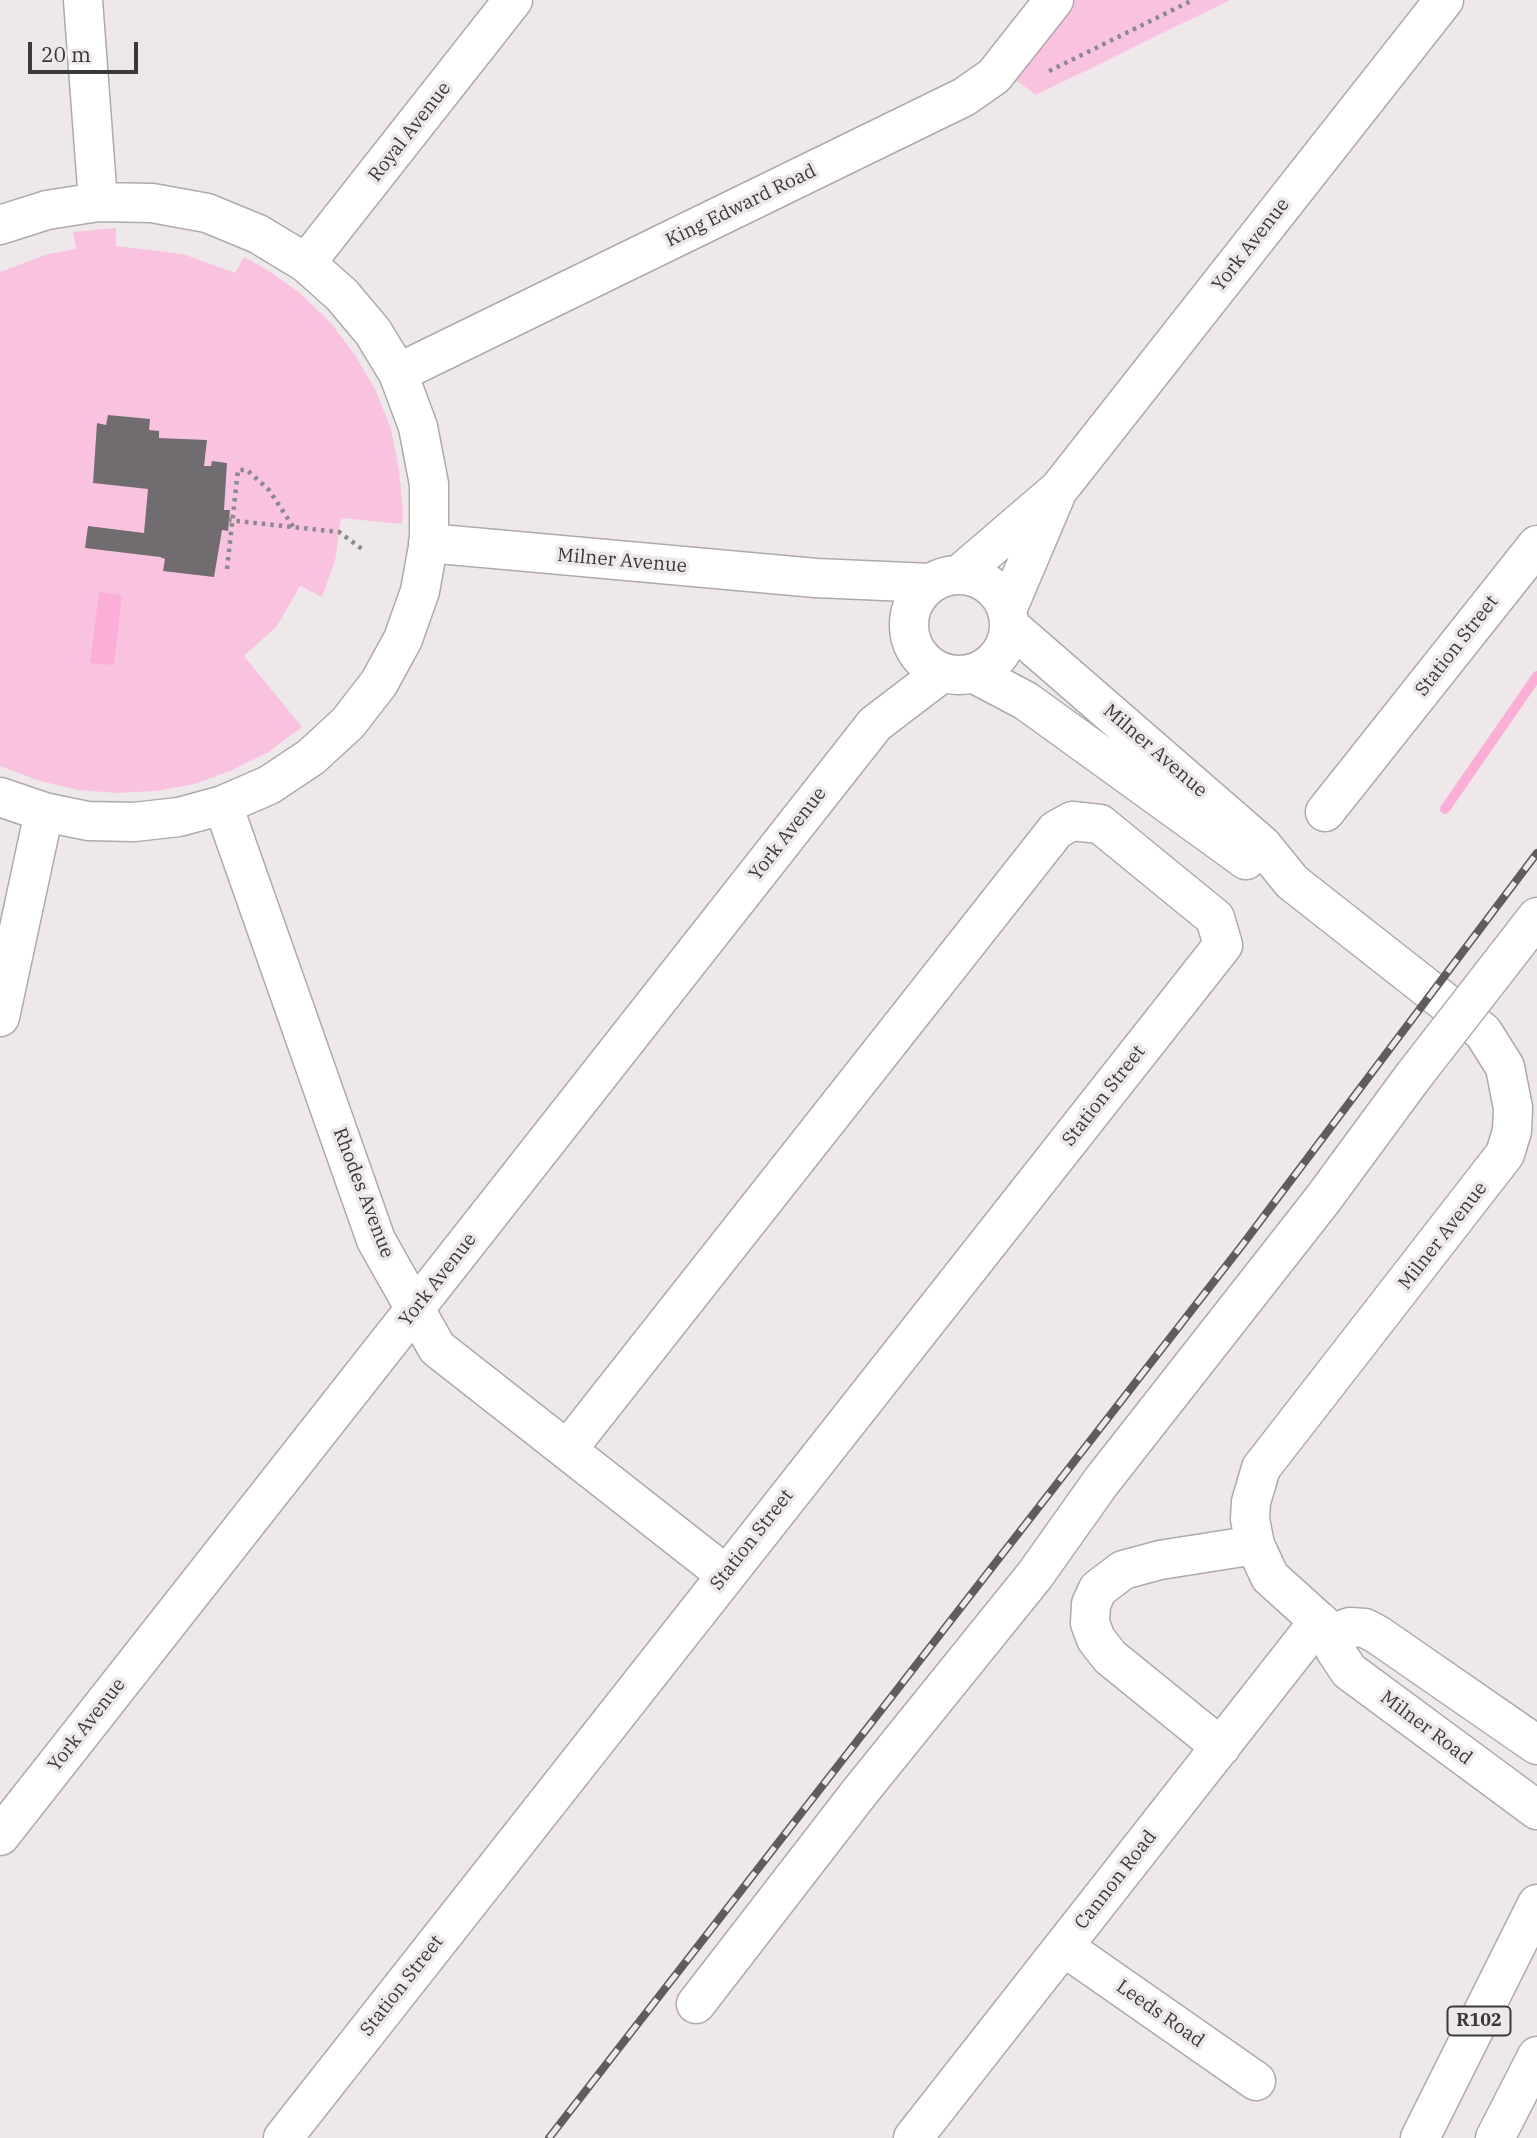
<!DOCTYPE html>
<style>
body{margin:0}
#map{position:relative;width:1537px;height:2138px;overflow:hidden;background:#eee8eb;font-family:"IBM Plex Serif",serif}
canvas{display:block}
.scale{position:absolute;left:28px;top:42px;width:110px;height:32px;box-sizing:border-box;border:4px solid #3b3839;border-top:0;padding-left:9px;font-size:21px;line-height:24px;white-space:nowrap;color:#3b3839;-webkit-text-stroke:5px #eee8eb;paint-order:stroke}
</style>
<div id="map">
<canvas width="1537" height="2138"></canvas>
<div class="scale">20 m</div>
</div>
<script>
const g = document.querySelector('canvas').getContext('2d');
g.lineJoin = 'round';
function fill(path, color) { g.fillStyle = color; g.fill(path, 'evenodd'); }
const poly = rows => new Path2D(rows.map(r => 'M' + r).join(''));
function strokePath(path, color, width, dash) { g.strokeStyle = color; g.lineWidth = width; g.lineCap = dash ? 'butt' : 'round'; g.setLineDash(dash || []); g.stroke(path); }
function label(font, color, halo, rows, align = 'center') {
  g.font = font + ' "IBM Plex Serif",serif'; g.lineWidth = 7; g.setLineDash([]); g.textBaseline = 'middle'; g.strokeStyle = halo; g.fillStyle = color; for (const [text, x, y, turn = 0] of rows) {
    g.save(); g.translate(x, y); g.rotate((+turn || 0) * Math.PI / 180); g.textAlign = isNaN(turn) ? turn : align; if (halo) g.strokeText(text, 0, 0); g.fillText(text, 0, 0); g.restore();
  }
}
fill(poly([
 [1075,0,1230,0,1036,95,1013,78],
 [116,228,116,246,183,254,235,273,244,257,266,269,300,293,330,322,355,355,376,391,391,429,399,470,403,512,402,524,341,518,335,561,322,597,300,586,277,626,244,656,302,727,267,753,232,770,195,784,156,791,117,793,78,790,40,781,0,766,0,272,48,254,76,249,73,232]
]), '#f9c3e0');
fill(poly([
 [99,592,122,595,114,665,90,663]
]), '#faaed8');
strokePath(poly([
 [1445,809,1537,676]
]), '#faaed8', 10);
fill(poly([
 [108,415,150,419,149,430,159,431,159,438,207,440,204,466,211,466,212,461,227,463,224,510,230,510,228,531,222,530,214,577,163,571,165,559,160,557,85,548,88,526,144,533,148,489,93,483,97,423,106,425]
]), '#716c6f');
const minor = poly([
 [83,0,98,202],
 [0,225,47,210,98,202,152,203,207,213,258,234,306,263,342,295,373,332,398,373,418,427,429,484,429,541,420,591,403,639,379,683,348,723,311,757,269,785,223,805,179,817,134,822,88,821,44,812,0,797],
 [306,263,513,0],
 [398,373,964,97,994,76,1054,0],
 [428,543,816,578,930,583],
 [960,574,1059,489,1444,0],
 '909 625a50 50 0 1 1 100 0a50 50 0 1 1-100 0Z',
 [1007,610,1055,497],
 [1010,626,1262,845,1292,882,1483,1032,1505,1067,1513,1108,1512,1131,1505,1154,1261,1468,1251,1502,1250,1519,1255,1545,1270,1577,1332,1633,1335,1650,1349,1671,1537,1810],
 [973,673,1026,701,1246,860],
 [223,805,376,1240,437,1348,725,1574],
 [1325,812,1537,545],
 [1492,975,1537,917],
 [0,1017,44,812],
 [1332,1633,1350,1627,1365,1628,1378,1635,1537,1745],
 [1221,1747,1110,1657,1096,1639,1090,1623,1091,1604,1098,1589,1123,1570,1160,1560,1255,1545],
 [0,1836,875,724,942,673],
 [1064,1947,1256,2081],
 [696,2004,859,1793,1035,1575,1101,1482,1323,1199,1412,1078],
 [283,2138,1223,945,1215,918,1100,824,1072,821,1056,830,567,1450],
 [913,2138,1319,1621]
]);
const major = poly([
 [1420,2138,1537,1904],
 [1495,2138,1537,2056]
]);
strokePath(minor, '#afa9ac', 41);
strokePath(major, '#afa9ac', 41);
strokePath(poly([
 [1049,71,1193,0],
 [228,520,339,532,362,549],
 [227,569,238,470,247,470,269,490,294,528]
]), '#8d898b', 4.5, [3.5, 5]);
strokePath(minor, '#fff', 38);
strokePath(major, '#fff', 38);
const rail = poly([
 [549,2138,1243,1244,1537,853]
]);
strokePath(rail, '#5f5c5d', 8);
strokePath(rail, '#eee8eb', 5, [16]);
const minorBridge = poly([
 [1412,1078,1492,975]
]);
strokePath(minorBridge, '#afa9ac', 41, []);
strokePath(minorBridge, '#fff', 38);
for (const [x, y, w] of [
 [1479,2021,63]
]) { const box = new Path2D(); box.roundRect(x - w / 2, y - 14.5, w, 29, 5); g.fillStyle = '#eee8eb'; g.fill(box); strokePath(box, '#3b3839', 2); }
label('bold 18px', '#3b3839', null, [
 ["R102",1479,2021]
]);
label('19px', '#3b3839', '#eee8eb', [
 ["Royal Avenue",410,132,-52],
 ["King Edward Road",741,206,-26],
 ["York Avenue",1251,245,-52],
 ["Milner Avenue",622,561,5],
 ["Station Street",1457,646,-52],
 ["Milner Avenue",1155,751,41],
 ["York Avenue",788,834,-52],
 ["Station Street",1104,1096,-52],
 ["Rhodes Avenue",363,1193,69],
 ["Milner Avenue",1443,1236,-52],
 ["York Avenue",438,1280,-52],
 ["Station Street",752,1540,-52],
 ["York Avenue",87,1725,-52],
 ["Milner Road",1426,1728,37],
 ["Cannon Road",1116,1880,-52],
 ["Station Street",402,1986,-52],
 ["Leeds Road",1160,2014,35]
]);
</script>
